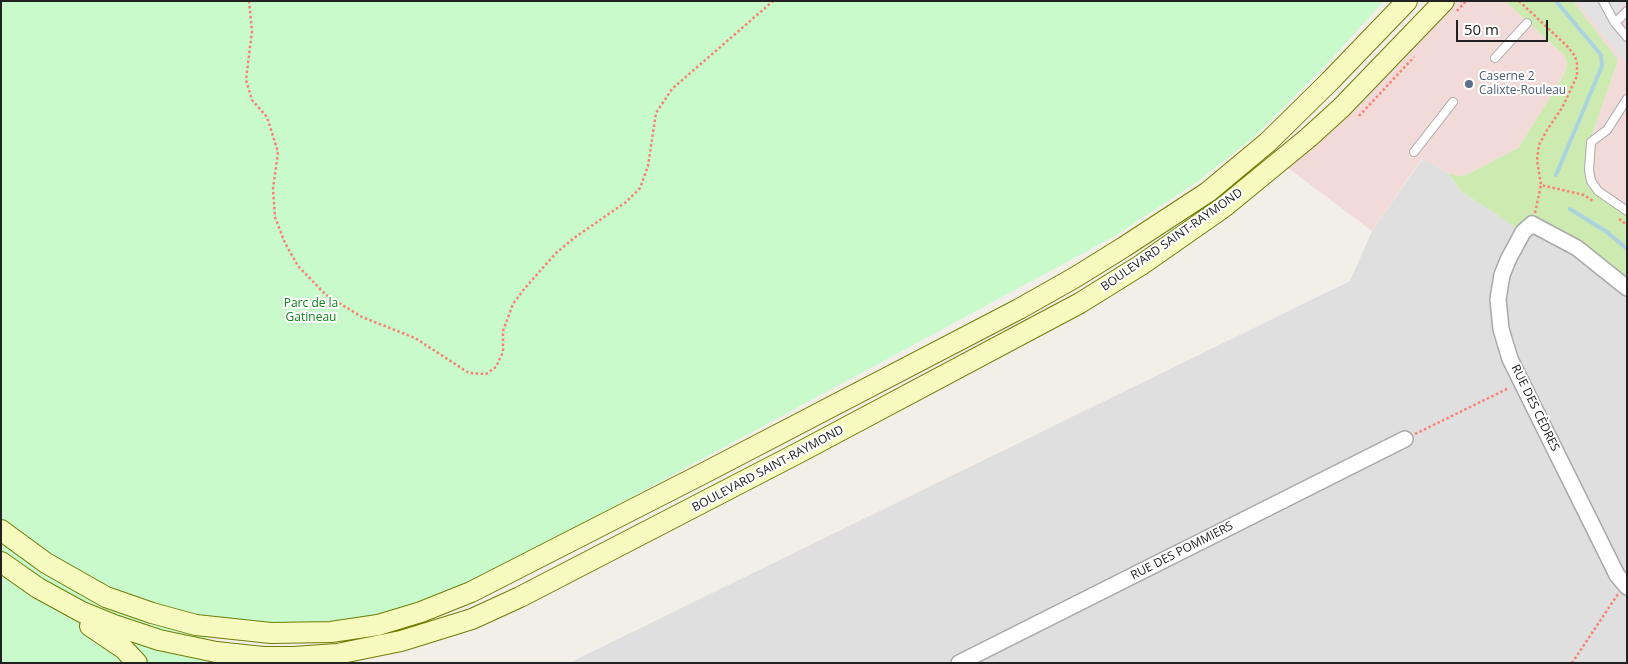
<!DOCTYPE html>
<meta charset="utf-8">
<style>
body{margin:0}
#map{position:relative;width:1628px;height:664px;overflow:hidden;background:#f2efe9;font-family:"Open Sans",sans-serif}
canvas{display:block}
.frame{position:absolute;inset:0;border:2px solid #222;pointer-events:none}
.scale{position:absolute;left:1456px;top:20px;width:92px;height:22px;box-sizing:border-box;border:2px solid #222;border-top:0;padding-left:6px;font-size:15px;line-height:18px;white-space:nowrap;color:#222;-webkit-text-stroke:4px #fff;paint-order:stroke}
</style>
<div id="map">
<canvas width="1628" height="664"></canvas>
<div class="frame"></div>
<div class="scale">50 m</div>
</div>
<script>
const g = document.querySelector('canvas').getContext('2d');
g.lineJoin = 'round';
function fill(path, color) { g.fillStyle = color; g.fill(path, 'evenodd'); }
const poly = rows => new Path2D(rows.map(r => 'M' + r).join(''));
function strokePath(path, color, width, dash) { g.strokeStyle = color; g.lineWidth = width; g.lineCap = dash ? 'butt' : 'round'; g.setLineDash(dash || []); g.stroke(path); }
function label(font, color, halo, rows, align = 'center') {
  g.font = font + ' "Open Sans",sans-serif'; g.lineWidth = 4; g.setLineDash([]); g.textBaseline = 'middle'; g.strokeStyle = halo; g.fillStyle = color; for (const [text, x, y, turn = 0] of rows) {
    g.save(); g.translate(x, y); g.rotate((+turn || 0) * Math.PI / 180); g.textAlign = isNaN(turn) ? turn : align; if (halo) g.strokeText(text, 0, 0); g.fillText(text, 0, 0); g.restore();
  }
}
fill(poly([
 [1423,158,1448,173,1461,191,1523,232,1532,224,1627,288,1627,663,569,663,1350,281,1372,231]
]), '#e0dfdf');
fill(poly([
 [1444,1,1505,1,1564,55,1567,62,1566,69,1558,85,1518,148,1466,175,1457,176,1448,173,1422,158,1372,231,1280,162],
 [1573,1,1627,1,1627,211,1591,181,1591,142,1593,132,1618,60]
]), '#f2dad9');
fill(poly([
 [1505,1,1573,1,1618,60,1593,132,1591,142,1592,181,1627,211,1627,288,1554,235,1523,232,1461,191,1448,173,1457,176,1466,175,1518,148,1558,85,1566,70,1567,62,1564,55]
]), '#cdebb0');
fill(poly([
 [1,1,1384,1,1320,71,1254,137,1197,182,1113,237,515,560,435,596,375,616,316,624,249,623,210,619,203,663,1,663]
]), '#c8facc');
fill(poly([
 [1576,1,1627,1,1614,16,1627,30,1627,64]
]), '#e2e2e2');
strokePath(poly([
 [1556,175,1602,66,1601,55,1556,1],
 [1570,209,1607,232,1627,249]
]), '#aad3df', 4);
const service = poly([
 [1603,1,1615,23,1627,37],
 [1615,23,1627,11],
 [1495,58,1527,23],
 [1627,99,1607,130,1591,142,1589,170,1591,181,1598,191,1627,211],
 [1414,152,1453,102]
]);
const minor = poly([
 [1627,288,1577,248,1532,224,1523,232,1508,260,1502,275,1498,299,1501,329,1510,359,1617,575,1627,587],
 [959,663,1405,439]
]);
const secondary = poly([
 [1,530,46,563,106,597,152,613,196,625,271,633,331,632,378,625,421,612,471,592,708,471,1019,309,1074,278,1124,247,1208,192,1268,142,1330,81,1407,1],
 [1,562,38,588,82,612,114,625,159,640,216,652,263,657,294,657,337,654,401,641,472,619,520,597,800,452,1080,303,1141,265,1224,207,1308,138,1341,108,1444,1],
 [90,626,124,649,137,663]
]);
strokePath(service, '#a9a9a9', 10);
strokePath(minor, '#a9a9a9', 18);
strokePath(secondary, '#707d05', 22);
strokePath(poly([
 [249,1,252,31,246,80,252,100,267,117,278,152,273,189,275,217,285,243,298,266,326,295,362,317,415,338,469,373,486,374,496,367,503,352,503,331,513,304,525,288,556,253,574,238,626,202,640,188,648,166,656,113,672,89,773,1],
 [1519,1,1567,46,1575,56,1577,64,1577,76,1562,108,1547,130,1539,145,1537,160,1541,185,1584,195,1593,201],
 [1457,11,1466,1],
 [1359,116,1414,57],
 [1535,213,1541,185],
 [1619,219,1627,225],
 [1415,434,1509,388],
 [1572,663,1618,594]
]), '#fa8072', 2.5, [2.5, 2.5]);
strokePath(service, '#fff', 8);
strokePath(minor, '#fff', 15);
strokePath(secondary, '#f7fabf', 20);
for (const [x, y, r, color] of [
 [1469,84,5,"#5c6f8a"]
]) { const dot = new Path2D(); dot.arc(x, y, r, 0, 2 * Math.PI); g.fillStyle = color; g.fill(dot); strokePath(dot, '#fff', 2); }
label('12px', '#4e5e75', '#fff', [
 ["Caserne 2",1479,77],
 ["Calixte-Rouleau",1479,91]
], 'left');
label('12px', '#222', '#fff', [
 ["BOULEVARD SAINT-RAYMOND",1172,240,-35],
 ["RUE DES CÈDRES",1535,408,64],
 ["BOULEVARD SAINT-RAYMOND",768,469,-28],
 ["RUE DES POMMIERS",1182,551,-27]
]);
label('12px', '#0c8416', '#fff', [
 ["Parc de la",311,304],
 ["Gatineau",311,318]
]);
</script>
